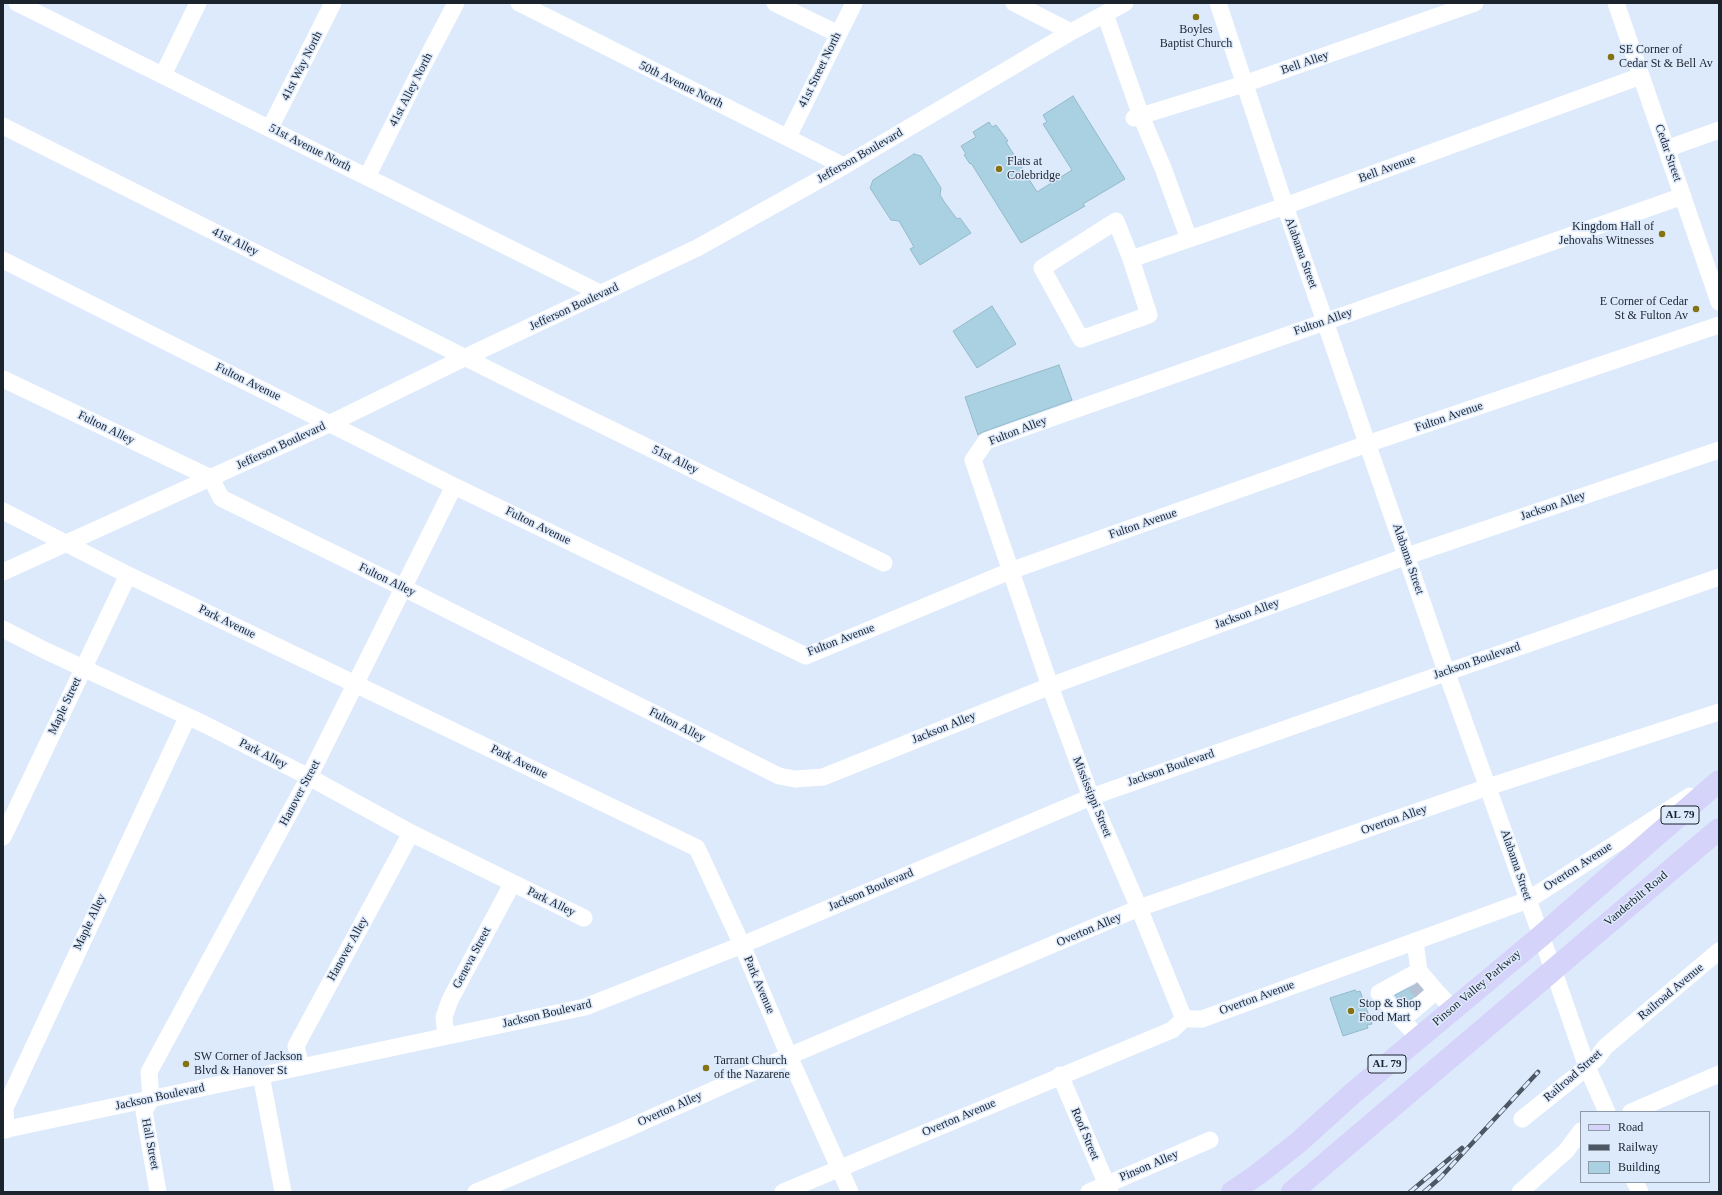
<!DOCTYPE html>
<style>
body{margin:0}
#map{position:relative;width:1722px;height:1195px;overflow:hidden;background:#ddeafc;font-family:Georgia,serif}
canvas{display:block}
.frame{position:absolute;inset:0;border:4px solid #1b232d;pointer-events:none}
.legend{position:absolute;left:1580px;top:1111px;width:130px;height:72px;box-sizing:border-box;background:#ddeafc;border:1px solid #8f9aa9;margin:0;padding:5px 7px;list-style:none;font-size:12px;color:#1b232d}
.legend li{display:flex;align-items:center;gap:8px;height:20px}
.legend b{width:20px;border:1px solid #8f9aa9}
</style>
<div id="map">
<canvas width="1722" height="1195"></canvas>
<div class="frame"></div>
<ul class="legend">
<li><b style="height:5px;background:#d5d3fa"></b>Road</li>
<li><b style="height:5px;background:#4d5763"></b>Railway</li>
<li><b style="height:11px;background:#aad1e1"></b>Building</li>
</ul>
</div>
<script>
const g = document.querySelector('canvas').getContext('2d');
g.lineJoin = 'round';
function fill(path, color) { g.fillStyle = color; g.fill(path, 'evenodd'); }
const poly = rows => new Path2D(rows.map(r => 'M' + r).join(''));
function strokePath(path, color, width, dash) { g.strokeStyle = color; g.lineWidth = width; g.lineCap = dash ? 'butt' : 'round'; g.setLineDash(dash || []); g.stroke(path); }
function label(font, color, halo, rows, align = 'center') {
  g.font = font + ' Georgia,serif'; g.lineWidth = 3; g.setLineDash([]); g.textBaseline = 'middle'; g.strokeStyle = halo; g.fillStyle = color; for (const [text, x, y, turn = 0] of rows) {
    g.save(); g.translate(x, y); g.rotate((+turn || 0) * Math.PI / 180); g.textAlign = isNaN(turn) ? turn : align; if (halo) g.strokeText(text, 0, 0); g.fillText(text, 0, 0); g.restore();
  }
}
const building = poly([
 [1073,96,1125,179,1083,204,1085,206,1021,243,971,163,970,164,964,155,966,154,961,146,976,137,973,132,989,122,992,127,996,125,1008,141,1006,142,1037,192,1072,170,1043,124,1047,122,1043,115,1073,96],
 [914,154,921,156,941,188,940,195,945,203,957,219,960,218,971,233,920,265,910,249,914,247,899,221,891,220,870,188,873,180,914,154],
 [992,306,1016,344,977,368,953,331,992,306],
 [1059,365,1072,400,983,432,978,435,965,397,1059,365],
 [1417,984,1422,990,1403,1006,1395,995,1417,984],
 [1355,990,1356,992,1360,991,1372,1024,1367,1025,1368,1028,1343,1036,1330,998,1355,990]
]);
fill(building, '#aad1e1');
strokePath(building, '#93bac9', 1);
strokePath(poly([
 [1395,1012,1430,983]
]), '#b6c2d3', 17, [17, 8]);
strokePath(poly([
 [17,3,602,294],
 [519,3,844,166],
 [775,3,838,34],
 [1014,3,1071,32],
 [1218,3,1285,206,1446,671,1553,969,1587,1067,1607,1112],
 [1616,3,1719,302],
 [1105,14,1141,116,1163,168,1189,239],
 [163,75,198,3],
 [1134,118,1244,84,1475,3],
 [3,126,504,377,884,563],
 [270,128,333,3],
 [788,137,854,3],
 [1666,149,1719,130],
 [367,177,417,77,456,3],
 [1116,221,1131,259,1149,315,1081,339,1042,268,1116,221],
 [1131,259,1285,206,1641,76],
 [3,260,454,486,806,656,1010,571,1367,444,1719,325],
 [3,379,211,478,221,498,404,588,779,776,795,779,823,777,1050,686,1407,556,1719,450],
 [3,511,128,575,697,848,742,945,789,1056,850,1192],
 [3,572,331,423,466,357,697,248,844,166,1071,32,1125,3],
 [3,629,44,650,204,724,309,777,411,833,584,918],
 [3,837,128,575],
 [1415,941,1419,971,1436,991],
 [1184,1019,1139,908,1091,797,1050,686,973,460,986,441,1683,196],
 [1402,1020,1379,993,1419,971],
 [446,1036,444,1017,450,1000,512,884],
 [1418,1037,1402,1020,1436,991,1452,1008],
 [301,1067,296,1046,411,833],
 [261,1075,283,1192],
 [1060,1075,1110,1192],
 [1631,1112,1719,1074],
 [1522,1119,1587,1067,1597,1058,1605,1047,1719,951],
 [3,1130,585,1007,742,945,1091,797,1719,577],
 [6,1130,5,1108,187,718],
 [1635,1182,1640,1192],
 [158,1192,144,1111,151,1099,149,1072,309,777,454,486],
 [476,1192,622,1131,789,1056,1139,908,1488,787,1719,712],
 [783,1192,1172,1030,1184,1019,1202,1019,1528,900,1690,796],
 [1089,1192,1210,1140],
 [1520,1192,1566,1151,1581,1131]
]), '#fff', 17);
strokePath(poly([
 [1232,1192,1257,1175,1299,1142,1353,1093,1541,936,1719,781],
 [1292,1192,1719,829]
]), '#d5d3fa', 22);
const rail = poly([
 [1410,1192,1462,1148],
 [1424,1192,1440,1178,1538,1072]
]);
strokePath(rail, '#4d5763', 4.5);
strokePath(rail, '#ddeafc', 3, [9]);
for (const [x, y, r, color] of [
 [1196,17,4,"#847213"],
 [1611,57,4,"#847213"],
 [999,169,4,"#847213"],
 [1662,234,4,"#847213"],
 [1696,309,4,"#847213"],
 [1351,1011,4,"#847213"],
 [186,1064,4,"#847213"],
 [706,1068,4,"#847213"]
]) { const dot = new Path2D(); dot.arc(x, y, r, 0, 2 * Math.PI); g.fillStyle = color; g.fill(dot); strokePath(dot, '#ddeafc', 1.5); }
for (const [x, y, w] of [
 [1680,815,38],
 [1387,1064,38]
]) { const box = new Path2D(); box.roundRect(x - w / 2, y - 9, w, 18, 3); g.fillStyle = '#ddeafc'; g.fill(box); strokePath(box, '#1b232d', 1); }
label('bold 11px', '#1b232d', null, [
 ["AL 79",1680,815],
 ["AL 79",1387,1064]
]);
label('12px', '#1b232d', '#ddeafc', [
 ["Boyles",1196,30,"center"],
 ["Baptist Church",1196,44,"center"],
 ["SE Corner of",1619,50],
 ["Cedar St & Bell Av",1619,64],
 ["Flats at",1007,162],
 ["Colebridge",1007,176],
 ["Kingdom Hall of",1654,227,"right"],
 ["Jehovahs Witnesses",1654,241,"right"],
 ["E Corner of Cedar",1688,302,"right"],
 ["St & Fulton Av",1688,316,"right"],
 ["Stop & Shop",1359,1004],
 ["Food Mart",1359,1018],
 ["SW Corner of Jackson",194,1057],
 ["Blvd & Hanover St",194,1071],
 ["Tarrant Church",714,1061],
 ["of the Nazarene",714,1075]
], 'left');
label('12px', '#1b232d', '#ddeafc', [
 ["Bell Alley",1305,63,-19],
 ["41st Way North",302,66,-63],
 ["41st Street North",820,70,-64],
 ["50th Avenue North",681,85,26],
 ["41st Alley North",411,90,-63],
 ["51st Avenue North",310,148,27],
 ["Cedar Street",1668,153,71],
 ["Jefferson Boulevard",860,156,-30],
 ["Bell Avenue",1387,169,-20],
 ["41st Alley",235,242,26],
 ["Alabama Street",1301,253,70],
 ["Jefferson Boulevard",574,307,-25],
 ["Fulton Alley",1323,322,-19],
 ["Fulton Avenue",248,382,26],
 ["Fulton Avenue",1449,417,-19],
 ["Fulton Alley",106,428,26],
 ["Fulton Alley",1018,431,-21],
 ["Jefferson Boulevard",281,446,-25],
 ["51st Alley",675,460,26],
 ["Jackson Alley",1553,506,-19],
 ["Fulton Avenue",1143,524,-19],
 ["Fulton Avenue",538,526,26],
 ["Alabama Street",1408,559,71],
 ["Fulton Alley",387,580,26],
 ["Jackson Alley",1247,614,-20],
 ["Park Avenue",227,622,26],
 ["Fulton Avenue",841,640,-21],
 ["Jackson Boulevard",1477,661,-19],
 ["Maple Street",65,706,-65],
 ["Fulton Alley",677,725,27],
 ["Jackson Alley",944,728,-22],
 ["Park Alley",263,754,27],
 ["Park Avenue",519,762,26],
 ["Jackson Boulevard",1171,768,-19],
 ["Hanover Street",300,793,-62],
 ["Mississippi Street",1092,797,68],
 ["Overton Alley",1394,820,-19],
 ["Alabama Street",1516,865,71],
 ["Overton Avenue",1578,867,-33],
 ["Jackson Boulevard",871,890,-23],
 ["Vanderbilt Road",1636,899,-40],
 ["Park Alley",551,902,26],
 ["Maple Alley",90,922,-65],
 ["Overton Alley",1089,930,-23],
 ["Hanover Alley",348,949,-61],
 ["Geneva Street",472,958,-62],
 ["Park Avenue",759,985,67],
 ["Pinson Valley Parkway",1477,988,-40],
 ["Railroad Avenue",1671,992,-40],
 ["Overton Avenue",1257,998,-20],
 ["Jackson Boulevard",547,1014,-13],
 ["Railroad Street",1573,1076,-41],
 ["Jackson Boulevard",160,1097,-12],
 ["Overton Alley",670,1109,-24],
 ["Overton Avenue",959,1118,-23],
 ["Roof Street",1085,1134,67],
 ["Hall Street",150,1144,79],
 ["Pinson Alley",1149,1166,-23]
]);
</script>
